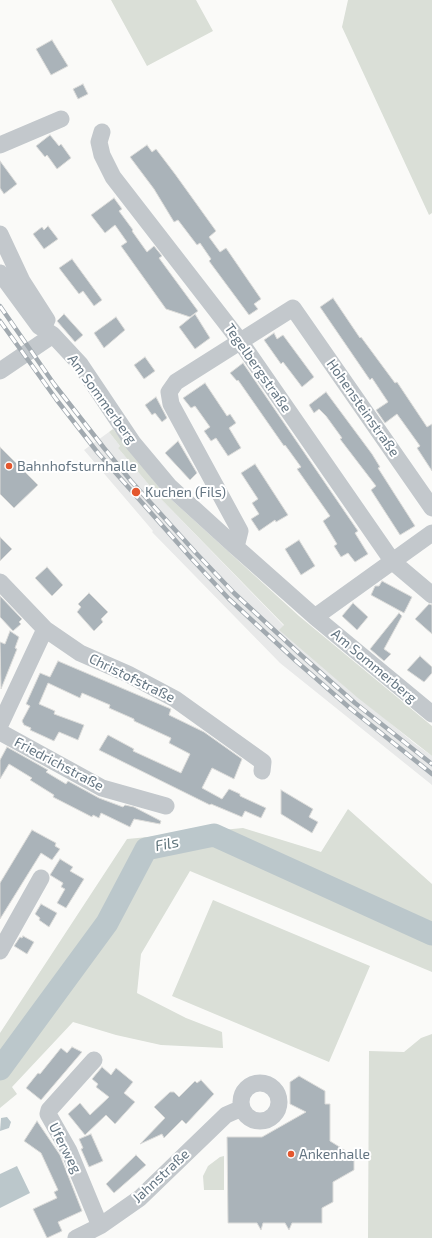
<!DOCTYPE html>
<meta charset="utf-8">
<style>
body{margin:0}
canvas{display:block;background:#fafaf8}
</style>
<canvas width="432" height="1238"></canvas>
<script>
const g = document.querySelector('canvas').getContext('2d');
g.lineJoin = 'round';
function fill(path, color) { g.fillStyle = color; g.fill(path, 'evenodd'); }
const poly = rows => new Path2D(rows.map(r => 'M' + r).join(''));
function strokePath(path, color, width, dash) { g.strokeStyle = color; g.lineWidth = width; g.lineCap = dash ? 'butt' : 'round'; g.setLineDash(dash || []); g.stroke(path); }
function label(font, color, halo, rows, align = 'center') {
  g.font = font + ' "Exo 2",sans-serif'; g.lineWidth = 4; g.setLineDash([]); g.textBaseline = 'middle'; g.strokeStyle = halo; g.fillStyle = color; for (const [text, x, y, turn = 0] of rows) {
    g.save(); g.translate(x, y); g.rotate((+turn || 0) * Math.PI / 180); g.textAlign = isNaN(turn) ? turn : align; if (halo) g.strokeText(text, 0, 0); g.fillText(text, 0, 0); g.restore();
  }
}
fill(poly([
 [109,432,120,446,118,448,160,498,284,626,280,630,414,743,432,756,432,785,280,663,152,532,153,531,84,450]
]), '#e8e9e9');
fill(poly([
 [111,0,196,0,213,31,147,66],
 [348,0,432,0,432,213,429,215,342,27],
 [113,429,162,491,299,616,432,726,432,756,358,698,279,630,284,625,160,498,118,448,120,446,109,432],
 [348,809,432,884,432,972,190,871,141,954,137,993,186,1018,222,1032,223,1048,161,1045,116,1035,73,1022,12,1087,17,1094,0,1108,0,1033,127,839,243,828,321,852],
 [213,900,370,966,329,1062,172,996],
 [432,1034,432,1238,368,1238,369,1051,404,1052,421,1038],
 [224,1156,224,1190,204,1190,203,1176,208,1166,220,1157]
]), '#dadfd7');
fill(poly([
 [7,1117,11,1122,9,1128,0,1131,1,1118],
 [17,1166,30,1193,0,1208,0,1174]
]), '#bbc7cb');
strokePath(poly([
 [0,1069,107,923,146,849,214,835,432,934]
]), '#bbc7cb', 23);
const building = poly([
 [52,40,68,66,51,75,36,49,52,40],
 [83,84,88,94,78,99,73,89,83,84],
 [50,135,59,146,61,144,71,158,57,169,47,155,45,157,36,146,50,135],
 [147,145,152,152,156,149,175,174,216,231,209,237,220,252,226,248,261,299,254,304,258,309,249,315,209,261,211,259,200,243,197,245,178,220,174,222,154,189,130,157,147,145],
 [0,161,17,184,4,194,0,188,0,161],
 [114,198,122,209,119,211,133,230,132,231,147,252,154,246,162,256,159,258,198,311,190,317,166,309,121,246,127,242,115,225,105,233,91,215,114,198],
 [48,226,58,239,44,249,33,234,42,227,44,230,48,226],
 [72,259,102,300,94,306,83,291,79,294,59,268,72,259],
 [333,298,360,338,361,337,395,383,397,382,427,427,432,424,432,471,417,448,420,446,397,414,385,423,376,410,388,402,372,378,370,380,320,307,333,298],
 [64,314,83,335,75,342,57,321,64,314],
 [195,314,210,338,195,349,179,327,195,314],
 [116,317,125,330,104,348,94,333,116,317],
 [274,333,277,339,283,335,314,377,302,387,283,362,281,364,264,340,274,333],
 [145,357,155,371,144,379,134,365,145,357],
 [243,363,358,531,355,533,368,554,355,562,348,553,341,557,334,546,337,544,323,521,330,516,297,469,301,467,285,445,284,446,238,380,237,381,230,373,243,363],
 [205,383,227,416,230,414,236,423,229,428,241,448,228,456,216,438,211,441,204,431,210,427,195,406,191,408,183,398,205,383],
 [326,392,372,454,380,467,378,468,415,526,400,535,371,490,376,486,340,439,342,438,326,416,319,409,314,413,309,405,326,392],
 [156,397,167,418,162,422,155,413,152,415,145,405,156,397],
 [178,441,197,473,190,480,165,453,178,441],
 [0,447,38,485,14,508,0,494,0,447],
 [255,464,288,515,276,522,275,520,259,531,251,519,259,514,252,503,258,499,241,473,255,464],
 [0,537,12,549,0,561,0,537],
 [299,540,315,566,301,575,285,549,299,540],
 [47,567,63,585,52,596,35,578,47,567],
 [382,581,412,597,404,613,371,595,375,586,379,586,382,581],
 [89,593,108,612,101,619,103,622,94,631,77,612,81,607,78,604,89,593],
 [0,596,22,619,19,622,21,624,13,631,0,617,0,596],
 [353,603,368,617,357,630,342,616,353,603],
 [429,604,432,605,432,634,415,619,429,604],
 [399,613,402,616,384,649,391,654,384,661,370,649,399,613],
 [10,631,19,637,15,648,17,649,1,689,0,642,5,644,10,631],
 [420,656,432,667,432,673,424,682,407,670,420,656],
 [58,661,171,709,169,715,204,732,242,759,234,779,212,768,202,788,222,799,229,789,240,794,240,796,266,808,261,818,245,811,242,817,211,804,210,805,99,750,108,735,134,749,133,751,181,773,190,754,169,743,171,738,134,721,134,719,109,708,110,705,82,693,80,698,48,683,39,704,55,711,54,714,84,725,78,740,59,732,54,741,30,730,31,728,24,725,22,721,30,706,26,704,40,673,50,677,58,661],
 [7,747,48,770,46,772,66,784,68,781,99,798,123,807,125,805,134,807,161,821,160,824,134,819,130,827,101,813,99,818,93,815,92,817,53,797,54,795,30,780,32,778,9,764,0,779,0,760,7,747],
 [281,790,313,809,309,817,318,822,312,833,281,814,281,790],
 [32,830,56,843,55,846,60,849,52,860,41,853,0,919,0,883,32,830],
 [60,859,73,867,70,871,84,879,66,908,57,903,65,889,61,887,63,883,50,875,60,859],
 [41,904,57,913,49,927,39,920,40,918,35,914,41,904],
 [23,936,34,942,27,954,14,946,20,937,22,938,23,936],
 [72,1047,82,1052,41,1100,26,1088,38,1073,40,1074,61,1048,67,1053,72,1047],
 [102,1067,111,1075,116,1068,133,1082,124,1093,135,1102,115,1124,106,1115,85,1135,68,1114,80,1103,90,1115,109,1097,96,1087,98,1084,92,1079,102,1067],
 [299,1076,325,1091,325,1104,330,1104,330,1141,354,1156,354,1170,333,1182,333,1202,322,1208,322,1223,292,1223,289,1230,285,1223,263,1223,261,1230,257,1223,228,1223,227,1137,262,1137,306,1112,290,1104,290,1082,299,1076],
 [201,1080,214,1094,186,1124,182,1120,164,1138,162,1134,140,1144,165,1118,154,1107,170,1092,174,1092,179,1097,195,1081,197,1083,201,1080],
 [37,1121,60,1155,82,1211,58,1222,62,1231,47,1238,33,1209,57,1198,54,1192,58,1190,41,1153,24,1141,37,1121],
 [91,1134,103,1161,89,1167,81,1149,83,1148,79,1139,91,1134],
 [136,1155,146,1165,114,1193,106,1184,136,1155]
]);
fill(building, '#aab3b9');
strokePath(building, '#dcdcda', 1);
strokePath(poly([
 [102,132,99,142,102,155,113,177,240,341,393,562,432,595],
 [0,145,61,119],
 [0,234,22,281,47,320],
 [0,273,39,326,53,335,80,364,133,443,169,486,236,547],
 [0,371,53,335],
 [432,533,315,617,432,714],
 [0,582,45,629,80,653,128,674,175,699,263,762,262,771],
 [315,617,236,547,240,531,171,404,169,392,176,382,293,308,432,508],
 [0,725,45,629],
 [0,732,102,788,166,806],
 [0,951,41,878],
 [94,1060,49,1110,48,1114,69,1151,100,1226],
 '241 1102a19 19 0 1 1 38 0a19 19 0 1 1-38 0Z',
 [76,1238,100,1226,140,1198,226,1115,242,1108]
]), '#c3c8cc', 17);
const rail = poly([
 [0,306,54,384,104,448,131,481,196,553,234,593,301,655,355,703,432,764],
 [0,321,56,399,98,453,191,558,229,599,296,661,351,709,432,774]
]);
strokePath(rail, '#a2aab0', 4.5);
strokePath(rail, '#fff', 3, [9]);
for (const [x, y, r, color] of [
 [9,466,4,"#e4572e"],
 [136,492,5,"#e4572e"],
 [291,1154,4,"#e4572e"]
]) { const dot = new Path2D(); dot.arc(x, y, r, 0, 2 * Math.PI); g.fillStyle = color; g.fill(dot); strokePath(dot, '#fff', 1.5); }
label('14px', '#657683', '#fff', [
 ["Tegelbergstraße",258,368,55],
 ["Am Sommerberg",102,399,54],
 ["Hohensteinstraße",363,408,55],
 ["Am Sommerberg",374,666,40],
 ["Christofstraße",132,678,26],
 ["Friedrichstraße",59,764,28],
 ["Uferweg",65,1148,63],
 ["Jahnstraße",161,1176,-43]
]);
label('14px', '#657683', '#fff', [
 ["Bahnhofsturnhalle",17,466],
 ["Kuchen (Fils)",145,492],
 ["Ankenhalle",299,1154]
], 'left');
label('italic 15px', '#60757c', '#fff', [
 ["Fils",167,844,-11]
]);
</script>
